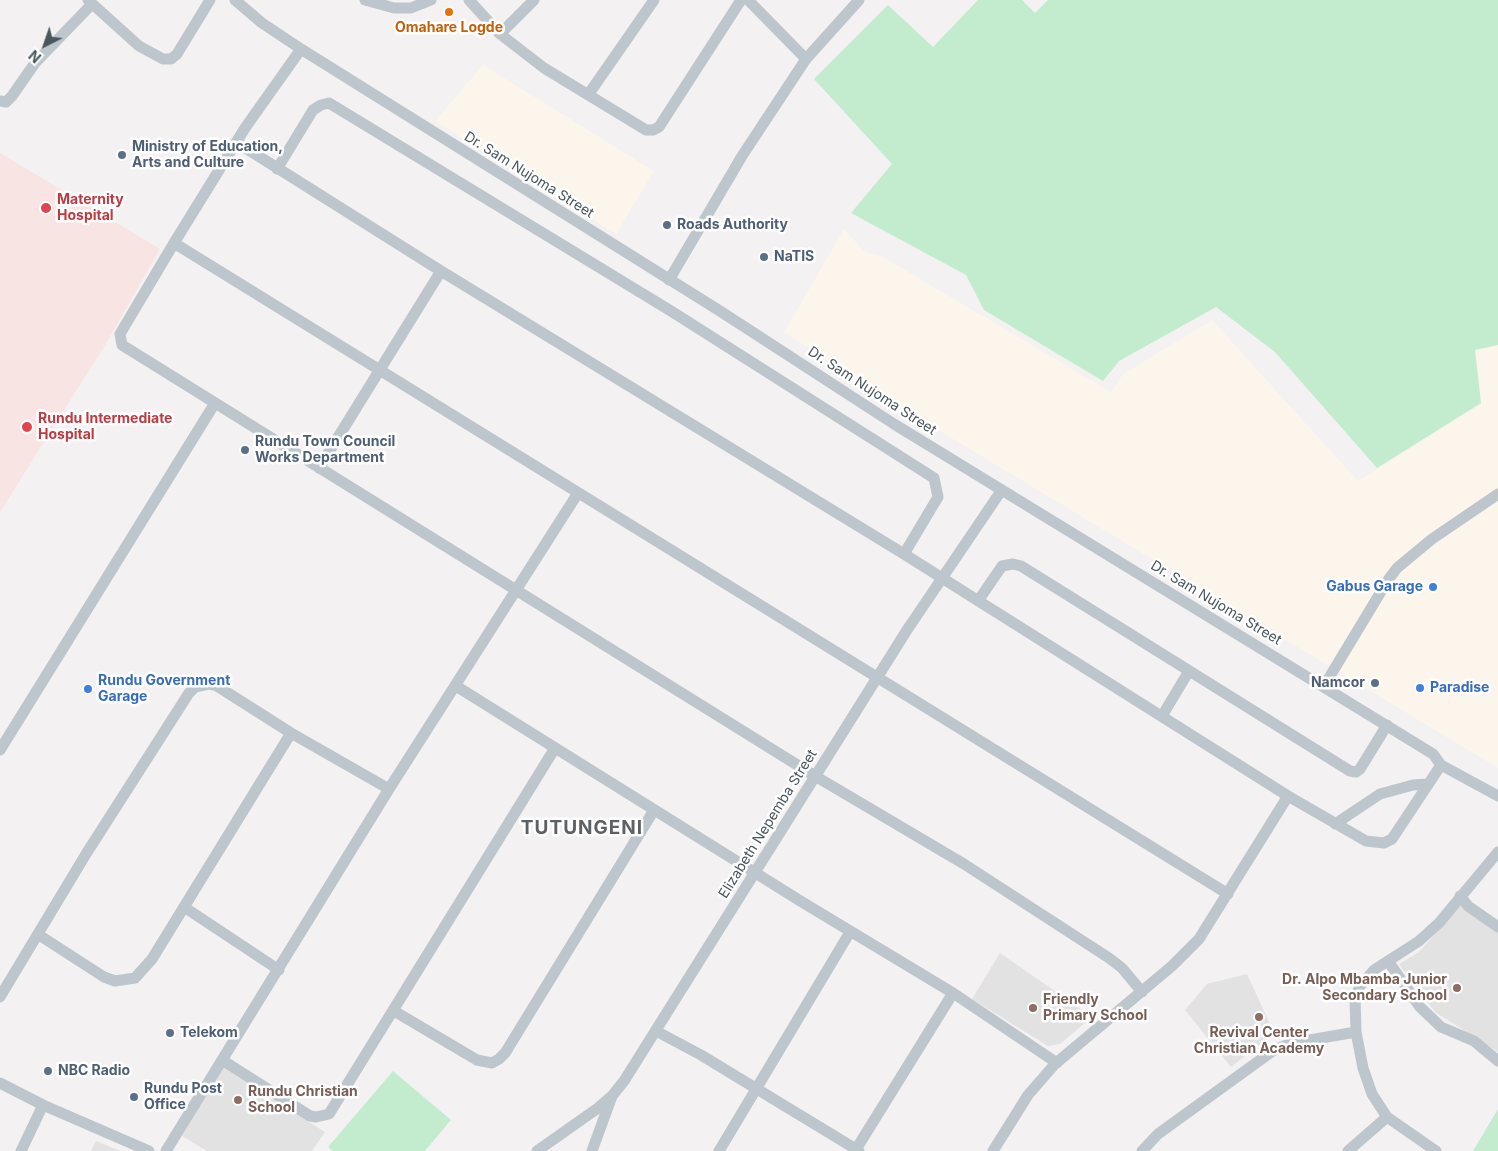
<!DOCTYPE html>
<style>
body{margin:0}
#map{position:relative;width:1498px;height:1151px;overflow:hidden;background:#f3f1f1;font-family:Inter,sans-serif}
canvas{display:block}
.north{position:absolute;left:20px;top:20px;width:50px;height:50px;-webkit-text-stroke:4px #fff;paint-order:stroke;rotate:221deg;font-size:14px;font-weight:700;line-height:20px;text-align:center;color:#4a565c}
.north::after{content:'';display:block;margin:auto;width:18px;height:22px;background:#4a565c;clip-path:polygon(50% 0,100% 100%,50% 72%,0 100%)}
</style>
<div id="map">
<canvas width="1498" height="1151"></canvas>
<div class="north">N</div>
</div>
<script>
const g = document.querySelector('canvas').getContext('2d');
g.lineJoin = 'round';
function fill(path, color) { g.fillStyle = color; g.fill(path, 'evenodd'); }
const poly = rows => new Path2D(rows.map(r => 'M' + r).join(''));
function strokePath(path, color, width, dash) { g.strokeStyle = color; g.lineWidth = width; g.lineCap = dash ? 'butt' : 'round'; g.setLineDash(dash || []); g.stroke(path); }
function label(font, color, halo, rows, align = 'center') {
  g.font = font + ' Inter,sans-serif'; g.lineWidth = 5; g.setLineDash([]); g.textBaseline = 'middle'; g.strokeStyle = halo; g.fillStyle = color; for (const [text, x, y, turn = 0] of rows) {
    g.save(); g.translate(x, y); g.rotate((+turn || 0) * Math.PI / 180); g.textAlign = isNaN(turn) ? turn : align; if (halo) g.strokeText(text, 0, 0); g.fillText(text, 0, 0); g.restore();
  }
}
fill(poly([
 [483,65,654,171,616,234,435,121],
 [844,229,865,252,883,257,1111,392,1123,374,1212,320,1358,481,1481,404,1475,350,1498,345,1498,768,892,402,784,332]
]), '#fbf5ec');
fill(poly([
 [1460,906,1498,932,1498,1052,1435,1012,1399,964,1419,952],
 [1000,953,1092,1017,1060,1044,1048,1046,972,999],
 [1247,974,1274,1033,1231,1067,1185,1010,1207,984],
 [222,1067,325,1132,312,1151,207,1151,182,1136],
 [96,1141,120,1151,91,1151]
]), '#e3e2e2');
fill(poly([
 [0,153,160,249,107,342,0,512]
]), '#f9e4e4');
fill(poly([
 [978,0,1022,0,1035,13,1048,0,1498,0,1498,345,1475,350,1481,403,1377,468,1275,352,1216,307,1119,361,1103,381,984,310,966,275,851,213,892,164,814,79,888,5,933,47],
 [393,1071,451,1120,425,1151,333,1151,328,1147],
 [1498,1109,1498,1151,1473,1151]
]), '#c3ecce');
strokePath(poly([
 [88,0,139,46,163,59,171,59,177,54,210,0],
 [235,0,262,23,301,49,720,311,894,424,1433,754,1441,765,1498,796],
 [365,0,394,8,411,8,431,0],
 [469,0,500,34,544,68,646,130,653,130,659,127,741,0],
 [748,0,806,59],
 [500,34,534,0],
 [301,49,245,128,174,243,120,334,122,345,815,776,964,864,1109,958,1122,968,1142,992],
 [588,95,654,0],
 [0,101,6,102,12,96,35,63,92,4],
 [236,142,441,271,904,554,1288,796,1366,841,1384,843,1392,839,1441,765],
 [277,169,313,110,321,105,329,103,671,311,934,478,938,497,904,554],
 [174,243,1228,894],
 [669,280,742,156,806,59,859,0],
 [319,468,441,271],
 [978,601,1002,566,1013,564,1021,566,1350,771,1356,772,1360,769,1387,725],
 [456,686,802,902,953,993,1057,1063],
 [1324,686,1388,580,1397,568,1432,539,1498,494],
 [1162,716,1189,671],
 [0,750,215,403],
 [1335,824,1380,794,1413,785,1428,784],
 [1460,896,1468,906,1498,927],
 [184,907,279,970],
 [39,935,104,977,115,981,135,978,152,959,291,733],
 [1388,961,1420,1007,1441,1027,1474,1041,1498,1061],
 [0,997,86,854,189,693,195,687,209,684,217,686,291,733,389,789],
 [394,1011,477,1060,492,1063,499,1059,505,1053,654,810],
 [656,1031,701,1055,859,1151],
 [222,1060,310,1116,316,1117,329,1114,555,748],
 [0,1083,43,1105,149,1151],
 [21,1151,43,1105],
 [166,1151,389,789,578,493],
 [537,1151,598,1108,612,1096,624,1081,907,630,1001,491],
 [592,1151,612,1096],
 [719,1151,850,932],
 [855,1151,953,993],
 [993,1151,1028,1095,1055,1064,1172,966,1199,939,1288,796],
 [1142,1151,1158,1134,1274,1050,1292,1043,1356,1032],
 [1348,1151,1387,1117],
 [1436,1151,1387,1117,1372,1094,1363,1068,1356,1032,1355,998,1360,986,1374,970,1419,941,1439,923,1498,852]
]), '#bdc6cc', 11);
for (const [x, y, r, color] of [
 [449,12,5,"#e8710a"],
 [122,155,5,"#5c6f8a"],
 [46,208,6,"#e0444e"],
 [667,225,5,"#5c6f8a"],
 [764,257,5,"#5c6f8a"],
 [27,427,6,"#e0444e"],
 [245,450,5,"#5c6f8a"],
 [1433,587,5,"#3f7fe0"],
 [1375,683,5,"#5c6f8a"],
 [1420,688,5,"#3f7fe0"],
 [88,689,5,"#3f7fe0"],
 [1457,988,5,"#8d6e63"],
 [1033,1008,5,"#8d6e63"],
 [1259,1017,5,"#8d6e63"],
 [170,1033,5,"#5c6f8a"],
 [48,1071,5,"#5c6f8a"],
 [134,1097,5,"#5c6f8a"],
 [238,1100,5,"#8d6e63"]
]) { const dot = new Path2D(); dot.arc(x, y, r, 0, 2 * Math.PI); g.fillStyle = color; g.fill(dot); strokePath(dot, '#fff', 2); }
label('bold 14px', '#c56008', '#fff', [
 ["Omahare Logde",449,28]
]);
label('bold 14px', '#4e5e75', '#fff', [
 ["Ministry of Education,",132,147],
 ["Arts and Culture",132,163],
 ["Roads Authority",677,225],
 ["NaTIS",774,257],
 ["Rundu Town Council",255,442],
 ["Works Department",255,458],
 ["Namcor",1365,683,"right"],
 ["Telekom",180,1033],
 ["NBC Radio",58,1071],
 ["Rundu Post",144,1089],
 ["Office",144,1105]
], 'left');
label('14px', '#4a565c', '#fff', [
 ["Dr. Sam Nujoma Street",529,175,32],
 ["Dr. Sam Nujoma Street",872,391,33],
 ["Dr. Sam Nujoma Street",1216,603,31],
 ["Elizabeth Nepemba Street",768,824,-58]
]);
label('bold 14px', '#be3a42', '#fff', [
 ["Maternity",57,200],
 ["Hospital",57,216],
 ["Rundu Intermediate",38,419],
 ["Hospital",38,435]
], 'left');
label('bold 14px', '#366cbe', '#fff', [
 ["Gabus Garage",1423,587,"right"],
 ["Rundu Government",98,681],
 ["Garage",98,697],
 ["Paradise",1430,688]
], 'left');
label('bold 14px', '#785e54', '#fff', [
 ["Dr. Alpo Mbamba Junior",1447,980,"right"],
 ["Secondary School",1447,996,"right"],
 ["Friendly",1043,1000],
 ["Primary School",1043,1016],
 ["Revival Center",1259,1033,"center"],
 ["Christian Academy",1259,1049,"center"],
 ["Rundu Christian",248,1092],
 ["School",248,1108]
], 'left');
g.letterSpacing = '1px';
label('bold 19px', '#5d6165', '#fff', [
 ["TUTUNGENI",582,828]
]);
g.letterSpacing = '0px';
</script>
